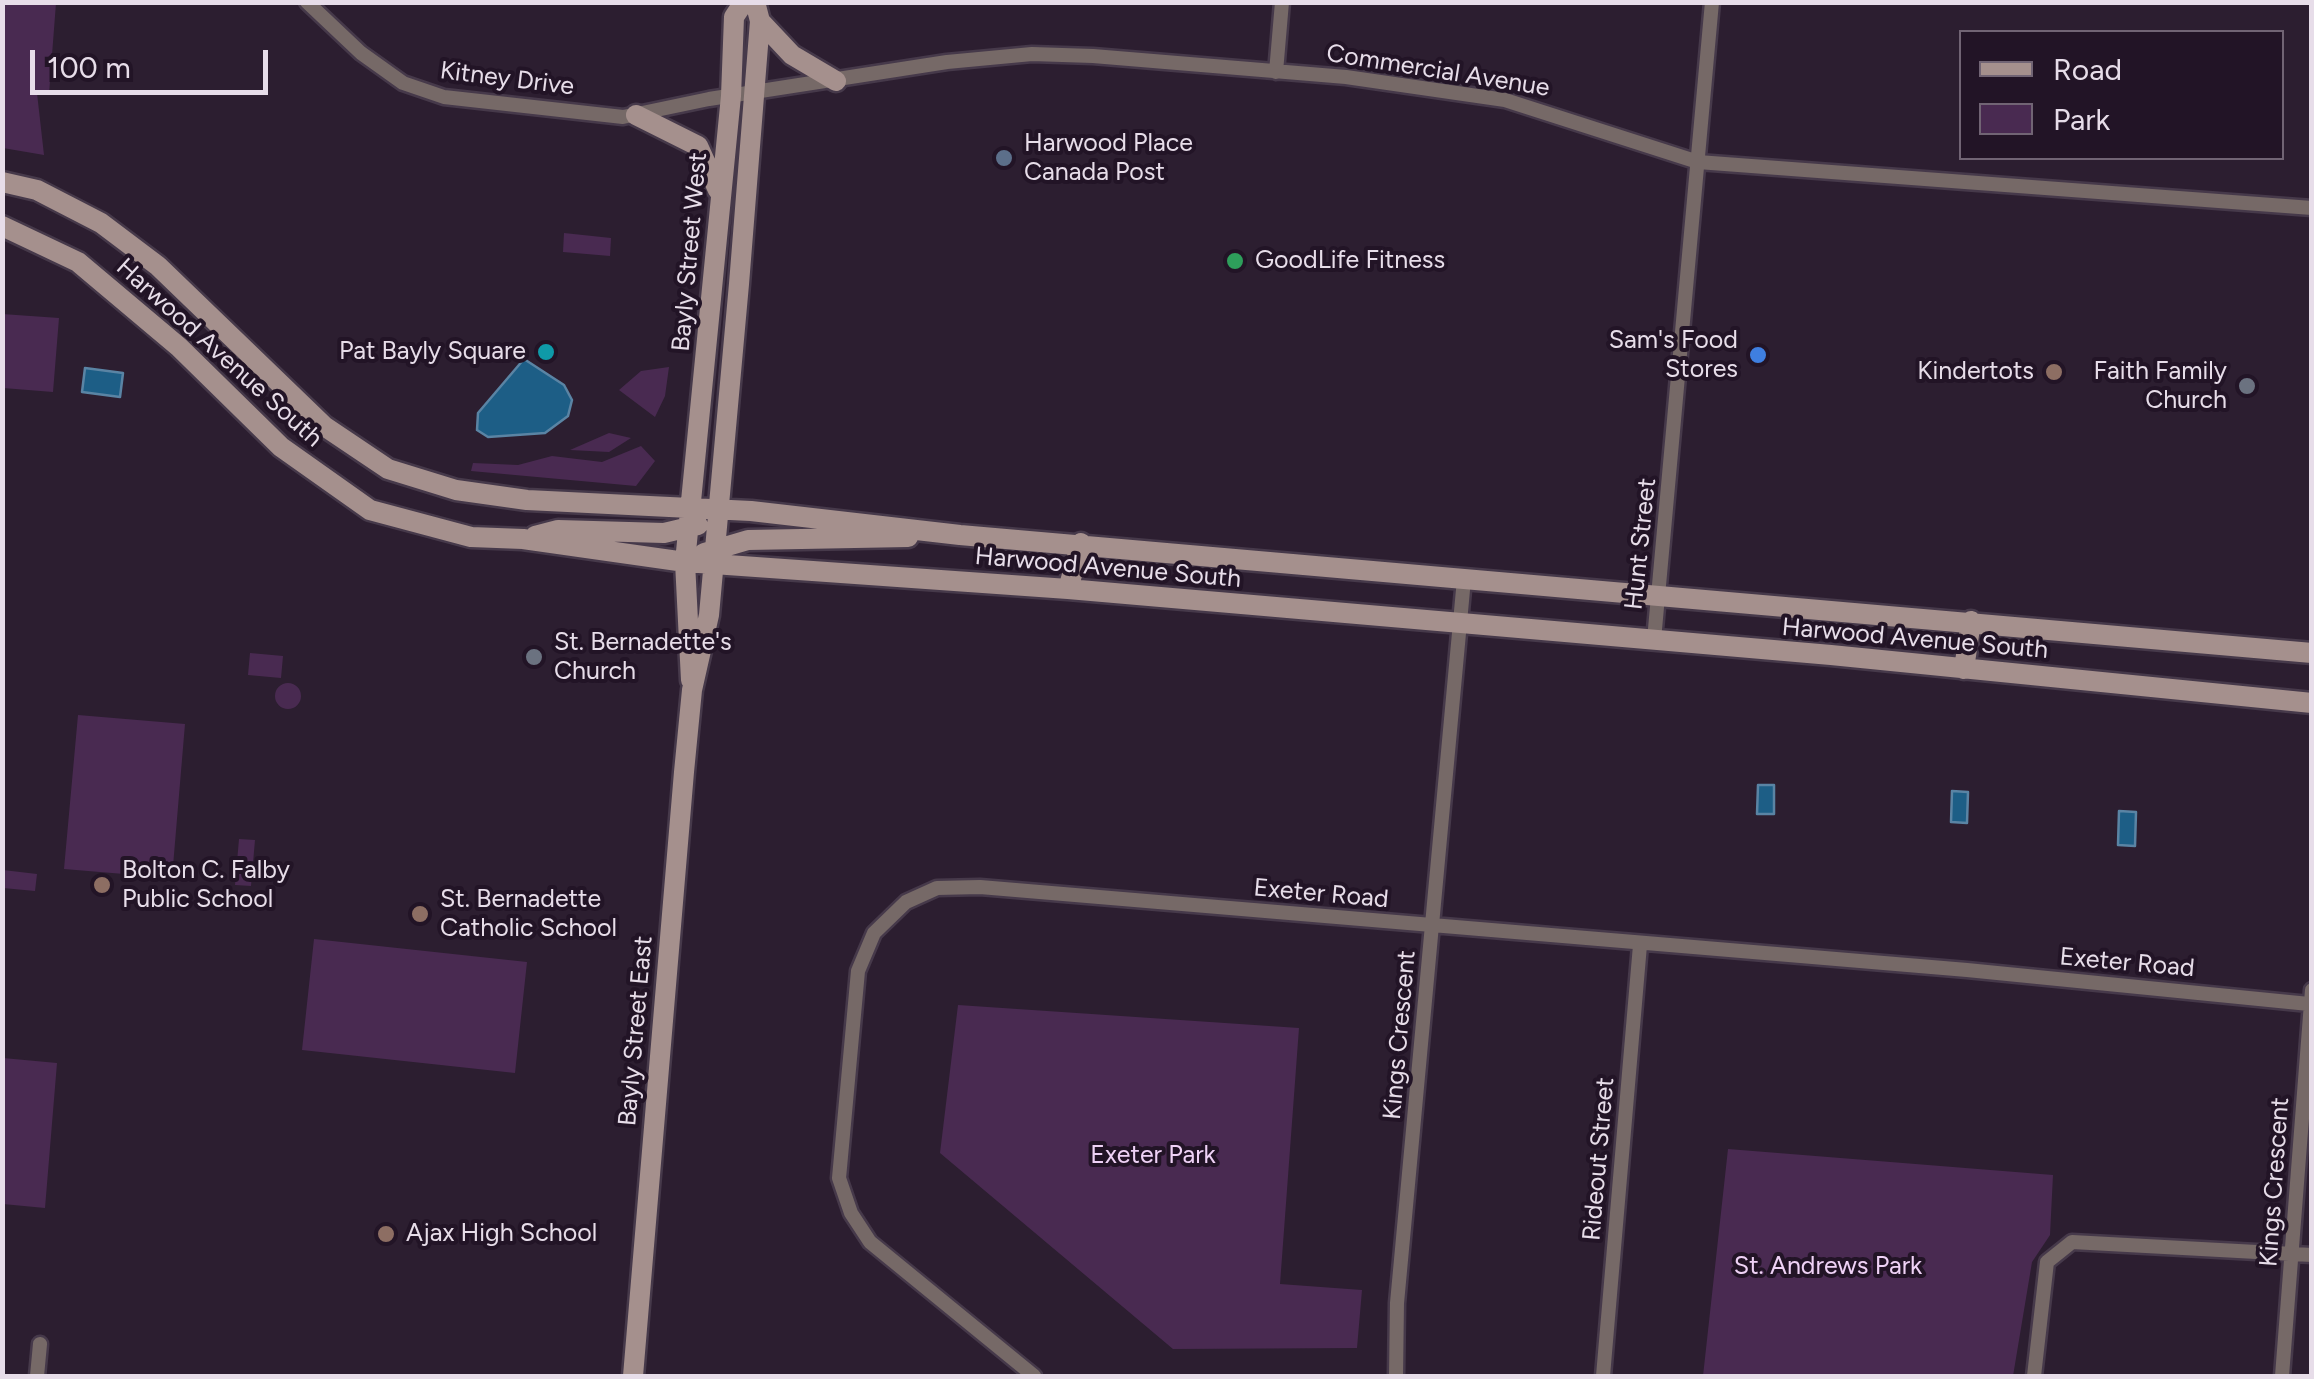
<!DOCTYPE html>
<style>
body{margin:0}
#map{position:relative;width:2314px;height:1379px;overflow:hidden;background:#2c1e30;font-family:Figtree,sans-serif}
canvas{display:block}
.frame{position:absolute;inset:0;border:5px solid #e7dde9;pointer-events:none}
.legend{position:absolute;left:1959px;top:30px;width:325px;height:130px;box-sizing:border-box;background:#221426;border:2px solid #716474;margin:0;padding:12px 18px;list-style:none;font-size:30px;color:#e7dde9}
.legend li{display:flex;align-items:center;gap:20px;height:50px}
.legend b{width:50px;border:2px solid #716474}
.scale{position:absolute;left:30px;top:50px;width:238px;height:45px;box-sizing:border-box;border:5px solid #e7dde9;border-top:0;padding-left:12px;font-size:30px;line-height:35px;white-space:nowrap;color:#e7dde9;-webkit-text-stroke:8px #221426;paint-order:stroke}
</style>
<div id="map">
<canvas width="2314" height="1379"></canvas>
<div class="frame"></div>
<ul class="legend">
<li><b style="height:12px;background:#a5908d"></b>Road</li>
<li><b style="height:28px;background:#492a51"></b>Park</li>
</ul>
<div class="scale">100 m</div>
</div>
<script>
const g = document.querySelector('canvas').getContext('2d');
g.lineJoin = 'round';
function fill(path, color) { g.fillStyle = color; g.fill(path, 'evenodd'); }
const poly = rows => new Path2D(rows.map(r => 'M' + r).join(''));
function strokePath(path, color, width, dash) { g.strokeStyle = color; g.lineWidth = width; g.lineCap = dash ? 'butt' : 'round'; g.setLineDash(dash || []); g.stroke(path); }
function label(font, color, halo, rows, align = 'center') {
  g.font = font + ' Figtree,sans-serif'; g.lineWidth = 8; g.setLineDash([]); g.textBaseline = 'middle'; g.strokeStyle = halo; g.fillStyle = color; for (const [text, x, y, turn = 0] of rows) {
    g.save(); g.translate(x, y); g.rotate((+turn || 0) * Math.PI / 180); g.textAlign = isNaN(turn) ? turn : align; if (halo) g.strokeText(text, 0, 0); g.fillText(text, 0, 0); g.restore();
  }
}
fill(poly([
 [2,3,56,3,49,94,37,93,44,155,3,148],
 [564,233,611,238,610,256,563,252],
 [2,314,59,318,53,392,3,388],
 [669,367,665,396,655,417,619,390,641,371],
 [609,433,631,438,609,452,570,450],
 [641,446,655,461,636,486,471,471,473,463,518,465,552,456,602,462],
 [250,653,283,656,281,678,248,675],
 '275 696a13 13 0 1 1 26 0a13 13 0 1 1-26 0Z',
 [78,715,185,724,172,878,64,869],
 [239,839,255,840,251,886,235,885],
 [3,870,37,874,35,891,3,888],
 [314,939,527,962,515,1073,302,1050],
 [958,1005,1299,1028,1280,1284,1362,1290,1357,1348,1173,1349,940,1153],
 [3,1058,57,1063,45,1208,3,1204],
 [1728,1149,2053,1175,2050,1235,2032,1262,2013,1376,1703,1376]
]), '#492a51');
const water = poly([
 [524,359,564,385,572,400,568,416,545,433,488,437,477,430,478,413,524,359],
 [85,368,123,373,120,397,82,392,85,368],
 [1758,785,1774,785,1774,814,1757,814,1758,785],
 [1952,791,1968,792,1967,823,1951,822,1952,791],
 [2119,811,2136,812,2135,846,2118,845,2119,811]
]);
fill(water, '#1d5e86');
strokePath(water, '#5a84a4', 2.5);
const street = poly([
 [307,2,361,53,403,83,444,97,623,117,709,99,947,62,1032,54,1093,56,1346,77,1505,100,1698,162,2312,208],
 [1276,72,1282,2],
 [1654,640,1712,2],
 [37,1376,40,1344],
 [1034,1376,870,1242,851,1213,839,1178,858,971,874,933,906,902,937,888,980,887,1967,970,2309,1004],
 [1396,1376,1397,1303,1464,579],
 [1603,1376,1640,945],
 [2034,1376,2047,1262,2072,1242,2312,1255],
 [2282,1376,2312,990]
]);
const secondary = poly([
 [760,21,792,55,836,81],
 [636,115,698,146,718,190],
 [2,182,37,190,101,223,158,266,324,426,388,469,456,490,527,500,751,511,960,535,2312,653],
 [2,226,78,262,179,347,281,447,370,510,471,537,523,539,685,562,1068,589,1831,655,2312,703],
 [535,536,558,530,664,533,698,525],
 [704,553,748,540,908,537],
 [1068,589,1081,543],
 [1964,669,1971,621],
 [691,680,685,562,731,96,734,17,744,2],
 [633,1376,684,772,692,690,709,615,739,284,760,21,755,2]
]);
strokePath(street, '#46394a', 19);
strokePath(secondary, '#46394a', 25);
strokePath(street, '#766967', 14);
strokePath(secondary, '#a5908d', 20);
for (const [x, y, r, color] of [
 [1004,158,10,"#5c6f8a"],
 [1235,261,10,"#2e9e5b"],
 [546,352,10,"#0f9aa8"],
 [1758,355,10,"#3f7fe0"],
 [2054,372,10,"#8d6e63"],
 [2247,386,10,"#6b7280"],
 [534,657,10,"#6b7280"],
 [102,885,10,"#8d6e63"],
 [420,914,10,"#8d6e63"],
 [386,1234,10,"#8d6e63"]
]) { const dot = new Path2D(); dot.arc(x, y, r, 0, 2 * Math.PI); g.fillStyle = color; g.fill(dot); strokePath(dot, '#221426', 4); }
label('25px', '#e7dde9', '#221426', [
 ["Commercial Avenue",1438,71,9],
 ["Kitney Drive",507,79,7],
 ["Bayly Street West",690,252,-85],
 ["Harwood Avenue South",219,353,42],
 ["Hunt Street",1641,544,-84],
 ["Harwood Avenue South",1108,568,5],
 ["Harwood Avenue South",1915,639,5],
 ["Exeter Road",1321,894,5],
 ["Exeter Road",2127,963,5],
 ["Bayly Street East",636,1031,-85],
 ["Kings Crescent",1400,1035,-85],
 ["Rideout Street",1599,1159,-85],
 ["Kings Crescent",2275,1182,-86]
]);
label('25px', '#e7dde9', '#221426', [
 ["Harwood Place",1024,144],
 ["Canada Post",1024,173],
 ["GoodLife Fitness",1255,261],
 ["Sam's Food",1738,341,"right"],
 ["Stores",1738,370,"right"],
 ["Pat Bayly Square",526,352,"right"],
 ["Kindertots",2034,372,"right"],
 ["Faith Family",2227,372,"right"],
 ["Church",2227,401,"right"],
 ["St. Bernadette's",554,643],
 ["Church",554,672],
 ["Bolton C. Falby",122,871],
 ["Public School",122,900],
 ["St. Bernadette",440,900],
 ["Catholic School",440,929],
 ["Ajax High School",406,1234]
], 'left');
label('25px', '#efd2f6', '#221426', [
 ["Exeter Park",1153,1156],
 ["St. Andrews Park",1828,1267]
]);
</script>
